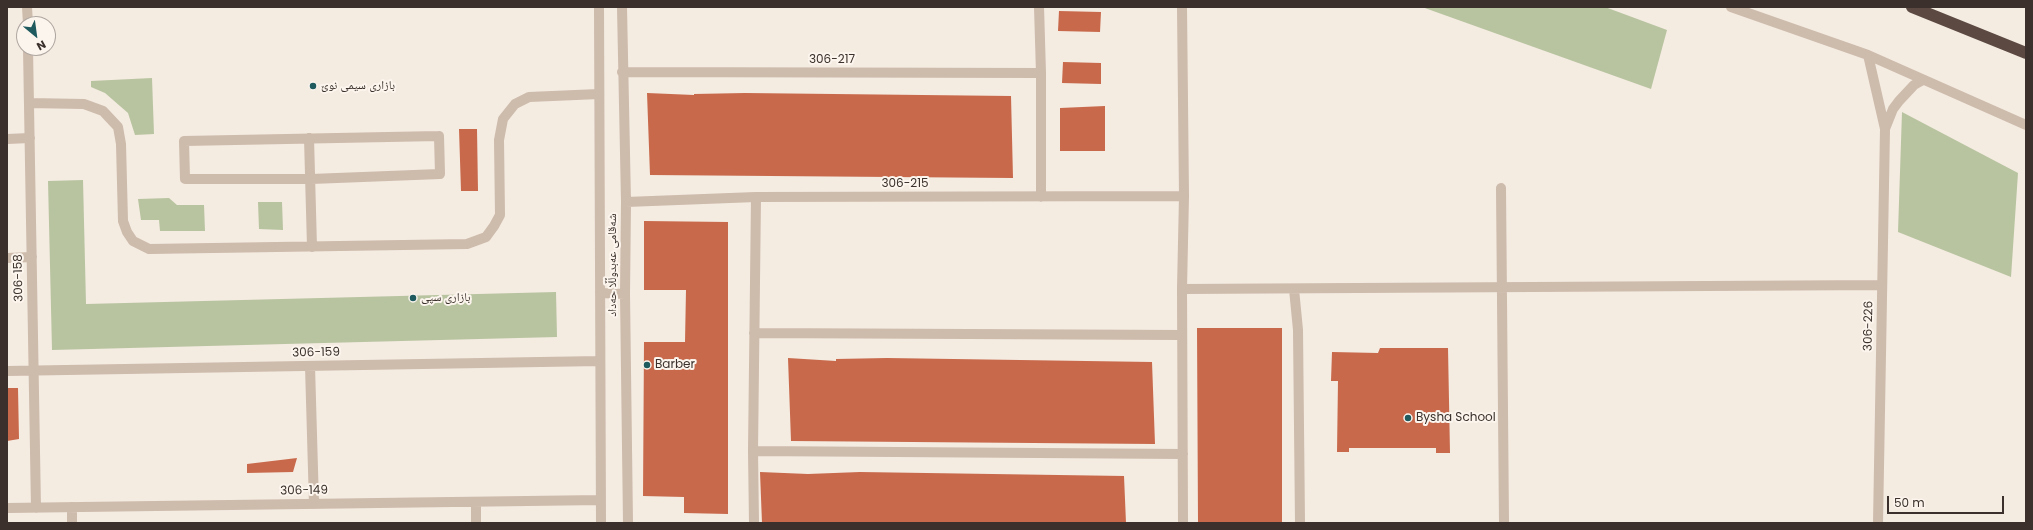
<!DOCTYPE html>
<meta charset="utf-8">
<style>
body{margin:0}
#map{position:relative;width:2033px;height:530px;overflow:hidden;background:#f4ebe1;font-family:Poppins,sans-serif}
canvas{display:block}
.frame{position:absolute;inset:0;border:8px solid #3b302b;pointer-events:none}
.north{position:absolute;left:16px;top:16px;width:40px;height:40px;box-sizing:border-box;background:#fbf5ee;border:1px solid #aea6a0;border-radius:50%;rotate:151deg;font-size:11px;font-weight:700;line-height:16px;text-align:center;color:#3b302b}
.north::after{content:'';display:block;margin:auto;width:14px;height:18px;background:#1f5a5e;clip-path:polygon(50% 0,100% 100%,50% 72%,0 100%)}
.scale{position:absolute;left:1887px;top:496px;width:117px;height:18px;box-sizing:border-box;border:2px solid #3b302b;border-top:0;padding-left:5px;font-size:12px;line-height:14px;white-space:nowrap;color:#3b302b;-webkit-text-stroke:3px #fbf5ee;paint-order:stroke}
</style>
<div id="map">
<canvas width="2033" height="530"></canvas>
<div class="frame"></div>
<div class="north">N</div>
<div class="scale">50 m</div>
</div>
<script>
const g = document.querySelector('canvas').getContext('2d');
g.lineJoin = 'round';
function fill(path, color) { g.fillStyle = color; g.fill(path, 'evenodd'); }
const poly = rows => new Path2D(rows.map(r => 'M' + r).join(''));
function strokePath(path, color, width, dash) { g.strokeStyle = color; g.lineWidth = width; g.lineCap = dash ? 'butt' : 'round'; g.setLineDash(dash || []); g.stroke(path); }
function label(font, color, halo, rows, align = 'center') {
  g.font = font + ' Poppins,"Noto Naskh Arabic",sans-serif'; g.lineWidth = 4; g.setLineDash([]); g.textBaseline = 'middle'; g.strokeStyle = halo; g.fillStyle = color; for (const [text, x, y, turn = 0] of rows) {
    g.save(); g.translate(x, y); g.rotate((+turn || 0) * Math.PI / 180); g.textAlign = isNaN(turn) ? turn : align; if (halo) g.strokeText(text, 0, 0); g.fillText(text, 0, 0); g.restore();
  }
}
fill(poly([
 [1422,7,1605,7,1667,30,1651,89],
 [152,78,154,134,135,135,128,113,105,93,91,87,91,81],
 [1902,112,2018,173,2011,277,1898,232],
 [83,180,86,304,556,292,557,337,52,350,48,181],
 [169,198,177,205,204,205,205,231,160,231,159,220,141,220,138,199],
 [258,202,282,202,283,230,259,229]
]), '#b8c4a0');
fill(poly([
 [1059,11,1101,12,1100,32,1058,31],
 [1063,62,1101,63,1101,84,1062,83],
 [647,93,694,95,694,94,745,93,1011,96,1013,178,650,175],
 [1105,106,1105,151,1060,151,1060,108],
 [459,129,477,129,478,191,461,191],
 [644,221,728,222,728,514,684,513,684,497,643,496,644,342,685,342,686,290,644,290],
 [1197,328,1282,328,1282,523,1198,523],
 [1380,348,1448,348,1450,453,1436,453,1436,448,1349,448,1349,452,1337,452,1338,381,1331,381,1332,352,1378,353],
 [788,358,836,361,836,359,887,358,1152,362,1155,444,791,441],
 [7,388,18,388,19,439,7,441],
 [297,458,293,472,247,473,247,464],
 [760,472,808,474,860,472,1124,476,1126,523,762,523]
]), '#c8694b');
strokePath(poly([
 [27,7,28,24],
 [599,7,601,523],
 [622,7,626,202,625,294,628,523],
 [1039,7,1041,73,1041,197],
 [1182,7,1184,196,1182,289,1183,523],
 [1731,7,1868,55,2026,125],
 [28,48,36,508],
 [1868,55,1885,129,1878,523],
 [622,72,1041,73],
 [29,103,84,104,103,111,118,127,121,144,123,221,127,232,133,241,149,249,467,244,486,237,494,226,500,215,499,140,503,119,515,104,529,97,599,94],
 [1885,129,1893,109,1899,101,1914,85,1923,80],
 [439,136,440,174,311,179,185,179,184,141,439,136],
 [309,138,312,247],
 [7,139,30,138],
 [1501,188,1504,523],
 [626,202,756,197,1184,196],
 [7,258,32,257],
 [1182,289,1882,285],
 [1294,289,1298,330,1300,523],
 [600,293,625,294],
 [754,333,1182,335],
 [310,366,314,504],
 [7,371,600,361],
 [753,451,1183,454],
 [476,502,476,523],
 [72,507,72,523],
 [7,508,601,500],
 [754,523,753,451,756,197]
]), '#cdbbac', 10);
strokePath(poly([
 [1912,7,2026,53]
]), '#5c4a42', 12);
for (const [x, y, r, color] of [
 [313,86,4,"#1f5a5e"],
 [413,298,4,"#1f5a5e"],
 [647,365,4,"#1f5a5e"],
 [1408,418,4,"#1f5a5e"]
]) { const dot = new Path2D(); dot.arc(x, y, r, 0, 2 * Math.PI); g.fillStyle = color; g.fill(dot); strokePath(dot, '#fbf5ee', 1.5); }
label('12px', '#3b302b', '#fbf5ee', [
 ["306-217",832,60],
 ["306-215",905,184],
 ["شەقامی عەبدوڵڵا حەداد",613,265,-90],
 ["306-158",19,278,-91],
 ["306-226",1869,326,-89],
 ["306-159",316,353,-1],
 ["306-149",304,491,-1]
]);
label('12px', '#3b302b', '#fbf5ee', [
 ["بازاری سیمی نوێ",321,86],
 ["بازاری سپی",421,298],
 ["Barber",655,365],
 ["Bysha School",1416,418]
], 'left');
</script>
